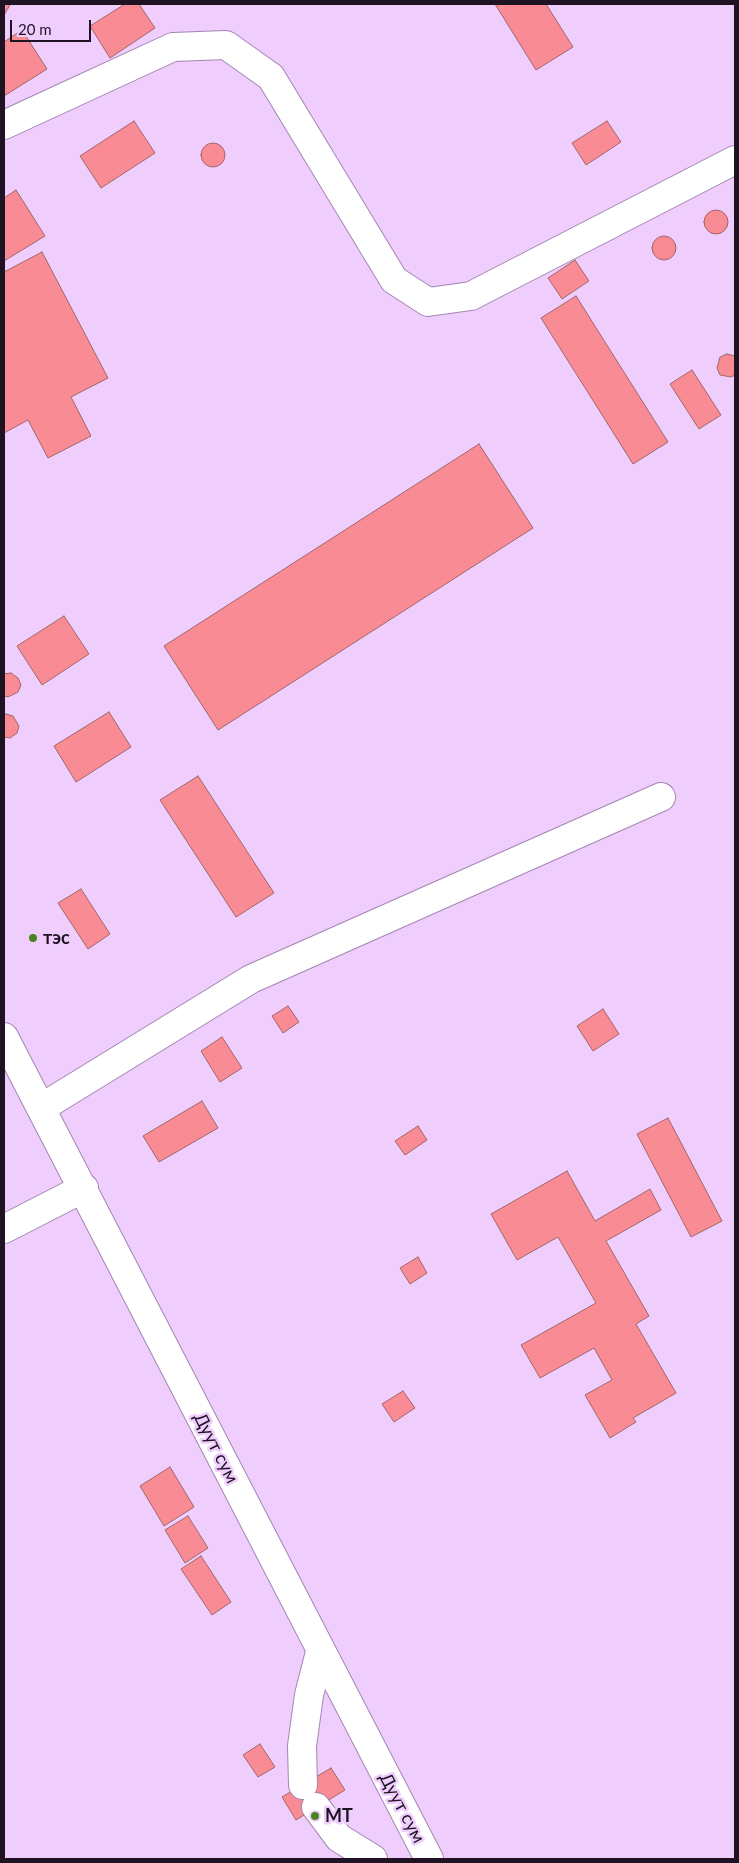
<!DOCTYPE html>
<meta charset="utf-8">
<style>
body{margin:0}
#map{position:relative;width:739px;height:1863px;overflow:hidden;background:#efcefd;font-family:Lato,sans-serif}
canvas{display:block}
.frame{position:absolute;inset:0;border:5px solid #1e1223;pointer-events:none}
.scale{position:absolute;left:10px;top:20px;width:81px;height:22px;box-sizing:border-box;border:2px solid #1e1223;border-top:0;padding-left:6px;font-size:15px;line-height:18px;white-space:nowrap;color:#1e1223;-webkit-text-stroke:4px #efcefd;paint-order:stroke}
</style>
<div id="map">
<canvas width="739" height="1863"></canvas>
<div class="frame"></div>
<div class="scale">20 m</div>
</div>
<script>
const g = document.querySelector('canvas').getContext('2d');
g.lineJoin = 'round';
function fill(path, color) { g.fillStyle = color; g.fill(path, 'evenodd'); }
const poly = rows => new Path2D(rows.map(r => 'M' + r).join(''));
function strokePath(path, color, width, dash) { g.strokeStyle = color; g.lineWidth = width; g.lineCap = dash ? 'butt' : 'round'; g.setLineDash(dash || []); g.stroke(path); }
function label(font, color, halo, rows, align = 'center') {
  g.font = font + ' Lato,sans-serif'; g.lineWidth = 5; g.setLineDash([]); g.textBaseline = 'middle'; g.strokeStyle = halo; g.fillStyle = color; for (const [text, x, y, turn = 0] of rows) {
    g.save(); g.translate(x, y); g.rotate((+turn || 0) * Math.PI / 180); g.textAlign = isNaN(turn) ? turn : align; if (halo) g.strokeText(text, 0, 0); g.fillText(text, 0, 0); g.restore();
  }
}
const building = poly([
 [4,4,10,5,4,15,4,4],
 [125,4,139,4,155,28,110,58,90,26,125,4],
 [495,4,546,4,573,47,536,70,495,4],
 [22,30,47,69,4,96,4,42,22,30],
 [134,121,155,153,101,188,80,156,134,121],
 [607,121,621,142,586,165,572,143,607,121],
 '201 155a12 12 0 1 1 24 0a12 12 0 1 1-24 0Z',
 [16,190,45,236,4,261,4,198,16,190],
 '704 222a12 12 0 1 1 24 0a12 12 0 1 1-24 0Z',
 '652 248a12 12 0 1 1 24 0a12 12 0 1 1-24 0Z',
 [42,252,108,378,71,397,91,436,48,458,28,420,4,433,4,272,42,252],
 [575,260,589,281,562,299,548,278,575,260],
 [576,296,668,442,633,464,541,318,576,296],
 [727,354,735,356,735,375,731,377,720,375,717,368,720,357,727,354],
 [692,370,721,415,699,429,670,384,692,370],
 [479,444,533,528,218,730,164,646,479,444],
 [64,616,89,654,42,685,17,646,64,616],
 [11,673,18,678,21,685,18,692,8,697,4,696,4,674,11,673],
 [109,712,131,747,76,782,54,746,109,712],
 [6,714,13,716,19,726,17,733,10,738,4,737,4,715,6,714],
 [198,776,274,893,236,917,160,800,198,776],
 [81,889,110,934,88,949,58,903,81,889],
 [288,1006,299,1022,283,1033,272,1016,288,1006],
 [603,1009,619,1034,593,1051,577,1026,603,1009],
 [222,1037,242,1068,220,1082,201,1051,222,1037],
 [202,1101,218,1128,159,1162,143,1136,202,1101],
 [668,1118,722,1221,691,1237,637,1134,668,1118],
 [418,1126,427,1140,405,1155,395,1141,418,1126],
 [567,1171,595,1221,650,1189,661,1210,606,1241,649,1316,636,1324,676,1393,633,1418,636,1422,610,1438,585,1395,612,1380,594,1348,540,1378,521,1345,596,1303,558,1237,517,1260,491,1214,567,1171],
 [418,1257,427,1273,410,1284,400,1268,418,1257],
 [403,1391,415,1408,394,1422,382,1404,403,1391],
 [170,1467,194,1507,164,1526,140,1486,170,1467],
 [188,1516,208,1548,185,1563,165,1530,188,1516],
 [201,1556,231,1602,212,1615,181,1569,201,1556],
 [260,1744,275,1767,258,1777,243,1755,260,1744],
 [331,1768,345,1790,296,1820,282,1797,331,1768]
]);
fill(building, '#f98b94');
strokePath(building, '#9f666a', 1);
const minor = poly([
 [4,125,173,47,226,45,271,77,394,280,428,302,471,296,735,160],
 [41,1108,251,979,661,797],
 [4,1229,84,1188],
 [303,1785,302,1746,309,1695,320,1652],
 [316,1807,339,1838,373,1859]
]);
const major = poly([
 [4,1037,429,1859]
]);
strokePath(minor, '#a486b2', 30);
strokePath(major, '#a486b2', 30);
strokePath(minor, '#fff', 28);
strokePath(major, '#fff', 28);
for (const [x, y, r, color] of [
 [33,938,5,"#4a8421"],
 [315,1816,5,"#4a8421"]
]) { const dot = new Path2D(); dot.arc(x, y, r, 0, 2 * Math.PI); g.fillStyle = color; g.fill(dot); strokePath(dot, '#efcefd', 2); }
label('bold 18px', '#1e1223', '#efcefd', [
 ["тэс",43,938],
 ["MT",325,1816]
], 'left');
label('18px', '#1e1223', '#efcefd', [
 ["Дуут сум",216,1448,63],
 ["Дуут сум",402,1808,62]
]);
</script>
